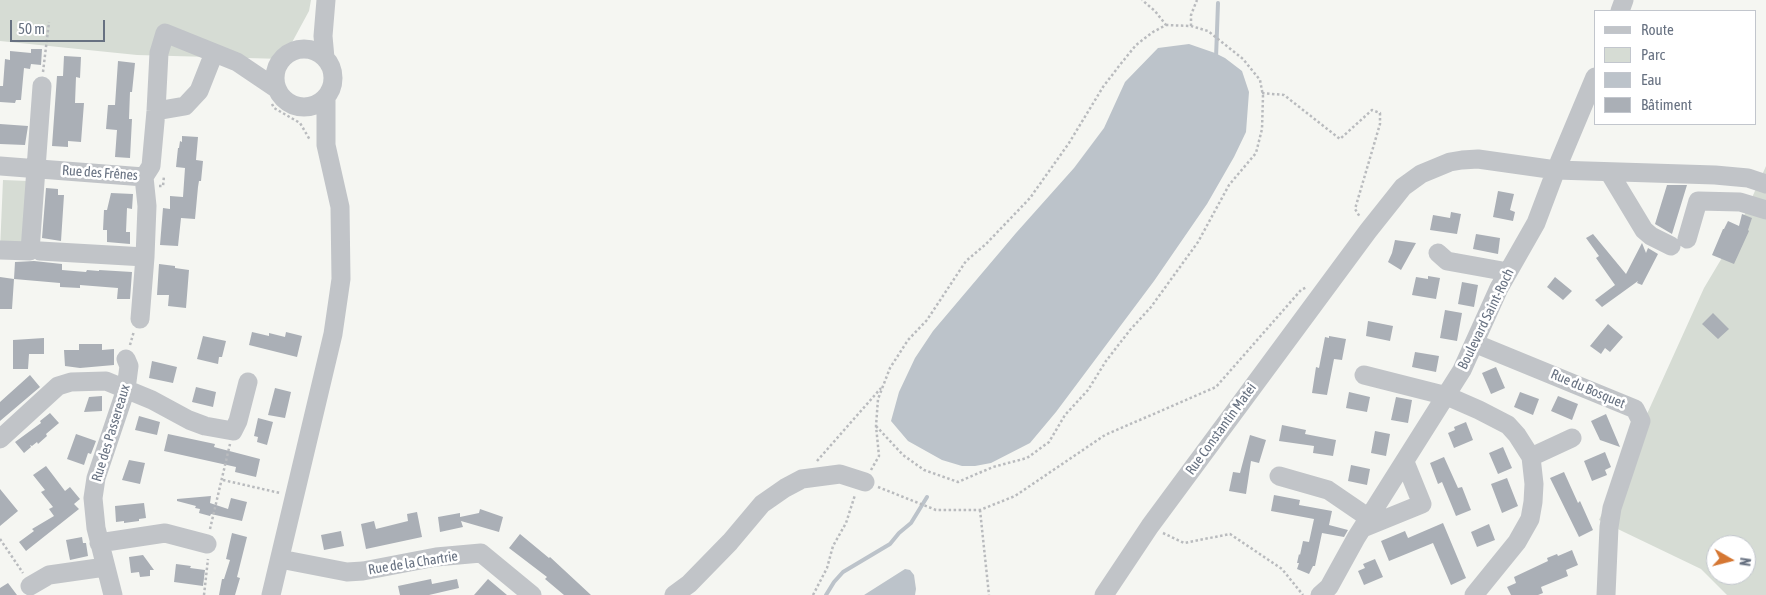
<!DOCTYPE html>
<meta charset="utf-8">
<style>
body{margin:0}
#map{position:relative;width:1766px;height:595px;overflow:hidden;background:#f5f6f2;font-family:"Asap Condensed",sans-serif}
canvas{display:block}
.legend{position:absolute;left:1594px;top:10px;width:162px;height:115px;box-sizing:border-box;background:#fff;border:1px solid #c2c6cd;margin:0;padding:6px 9px;list-style:none;font-size:15px;color:#677181}
.legend li{display:flex;align-items:center;gap:10px;height:25px}
.legend b{width:25px;border:1px solid #c2c6cd}
.north{position:absolute;left:1706px;top:535px;width:50px;height:50px;box-sizing:border-box;background:#fff;border:1px solid #c2c6cd;border-radius:50%;rotate:98deg;font-size:14px;font-weight:700;line-height:20px;text-align:center;color:#677181}
.north::after{content:'';display:block;margin:auto;width:18px;height:22px;background:#d57733;clip-path:polygon(50% 0,100% 100%,50% 72%,0 100%)}
.scale{position:absolute;left:10px;top:20px;width:95px;height:22px;box-sizing:border-box;border:2px solid #677181;border-top:0;padding-left:6px;font-size:15px;line-height:18px;white-space:nowrap;color:#677181;-webkit-text-stroke:4px #fff;paint-order:stroke}
</style>
<div id="map">
<canvas width="1766" height="595"></canvas>
<ul class="legend">
<li><b style="height:6px;background:#c1c4c8"></b>Route</li>
<li><b style="height:14px;background:#d6dcd4"></b>Parc</li>
<li><b style="height:14px;background:#bcc3ca"></b>Eau</li>
<li><b style="height:14px;background:#aaafb6"></b>Bâtiment</li>
</ul>
<div class="north">N</div>
<div class="scale">50 m</div>
</div>
<script>
const g = document.querySelector('canvas').getContext('2d');
g.lineJoin = 'round';
function fill(path, color) { g.fillStyle = color; g.fill(path, 'evenodd'); }
const poly = rows => new Path2D(rows.map(r => 'M' + r).join(''));
function strokePath(path, color, width, dash) { g.strokeStyle = color; g.lineWidth = width; g.lineCap = dash ? 'butt' : 'round'; g.setLineDash(dash || []); g.stroke(path); }
function label(font, color, halo, rows, align = 'center') {
  g.font = font + ' "Asap Condensed",sans-serif'; g.lineWidth = 5; g.setLineDash([]); g.textBaseline = 'middle'; g.strokeStyle = halo; g.fillStyle = color; for (const [text, x, y, turn = 0] of rows) {
    g.save(); g.translate(x, y); g.rotate((+turn || 0) * Math.PI / 180); g.textAlign = isNaN(turn) ? turn : align; if (halo) g.strokeText(text, 0, 0); g.fillText(text, 0, 0); g.restore();
  }
}
fill(poly([
 [0,0,311,0,309,11,283,59,137,55,0,41],
 [1766,166,1766,595,1727,595,1701,569,1599,520,1704,288,1735,236],
 [1716,545,1746,545,1746,575,1716,575],
 [3,180,28,181,23,251,0,250]
]), '#d6dcd4');
fill(poly([
 [1189,44,1215,53,1225,58,1242,71,1249,92,1246,132,1234,157,1207,204,1154,281,1056,412,1030,443,991,463,975,466,962,466,942,460,908,441,891,421,899,392,915,358,933,331,1016,233,1074,168,1104,128,1125,82,1158,48],
 [905,569,910,570,914,575,916,589,915,595,864,595]
]), '#bcc3ca');
strokePath(poly([
 [1216,58,1218,3],
 [826,595,834,582,843,572,890,544,899,533,911,523,927,497]
]), '#bcc3ca', 4);
fill(poly([
 [31,49,42,49,41,65,31,64,30,69,24,68,21,100,16,100,15,103,0,102,0,86,3,86,5,59,10,60,10,51,31,53],
 [64,56,81,57,80,78,76,77,75,103,84,103,81,142,68,141,68,147,52,146,57,76,63,76],
 [118,61,135,63,132,92,130,92,129,119,132,119,130,158,115,157,117,130,106,129,108,105,115,105],
 [0,124,28,126,25,145,0,144],
 [182,136,198,137,196,160,203,161,201,181,199,181,198,187,195,219,181,218,178,246,160,245,163,208,170,209,170,196,183,197,185,168,176,167,178,148,179,148,180,141,182,142],
 [1667,185,1687,185,1672,234,1655,224],
 [46,188,58,189,58,195,64,195,61,241,42,238],
 [1498,191,1514,194,1510,210,1515,212,1513,221,1493,217],
 [111,193,133,194,132,209,127,208,126,232,130,232,130,244,107,242,107,230,103,230,104,210,107,210],
 [1451,212,1461,214,1457,234,1430,230,1433,215,1450,218],
 [1742,214,1752,218,1748,230,1749,231,1734,264,1712,255,1723,229,1724,229,1728,221,1739,226],
 [1476,234,1500,238,1498,254,1473,249],
 [1593,234,1626,274,1642,243,1646,253,1648,248,1658,254,1642,285,1637,283,1638,281,1602,307,1595,300,1615,285,1596,258,1599,256,1586,238],
 [1395,240,1416,243,1401,270,1388,262,1392,253],
 [34,261,62,264,62,270,86,272,87,270,99,271,99,270,132,272,130,299,117,299,118,288,80,285,80,288,60,287,60,283,14,279,12,309,0,309,0,277,14,279,15,262],
 [159,264,175,266,175,268,189,270,186,308,168,306,169,295,157,295],
 [1428,276,1440,278,1436,299,1412,295,1416,277,1428,279],
 [1555,277,1572,291,1563,300,1547,287],
 [1462,282,1478,285,1474,307,1458,304],
 [1445,310,1462,313,1457,341,1440,338],
 [1713,313,1729,329,1718,339,1702,324],
 [1368,321,1393,326,1390,341,1366,336],
 [1608,324,1623,337,1610,352,1605,348,1601,354,1590,346],
 [252,332,269,336,269,333,285,337,286,332,302,336,297,357,249,345],
 [203,336,226,341,222,357,219,357,218,364,197,359],
 [1329,336,1346,339,1342,360,1334,359,1327,395,1312,393,1316,367,1319,368,1325,337,1329,338],
 [44,338,44,354,29,354,28,369,13,369,13,340],
 [79,344,102,344,102,350,114,349,114,365,80,368,65,366,64,350,79,350],
 [1415,352,1439,356,1436,372,1412,367],
 [152,361,177,367,173,383,149,378],
 [1496,367,1505,388,1491,394,1482,373],
 [30,375,40,387,0,421,0,402],
 [196,387,216,392,213,407,192,402],
 [275,388,291,392,285,418,268,415],
 [1349,392,1370,397,1367,412,1346,408],
 [1520,392,1539,399,1533,415,1514,407],
 [102,396,102,411,84,412,89,397],
 [1558,396,1578,404,1572,420,1551,411],
 [1396,397,1412,400,1408,423,1391,420],
 [50,413,59,423,46,434,47,436,38,444,37,442,32,446,30,445,31,447,24,453,15,442,41,423,40,421],
 [1606,414,1620,447,1600,440,1591,421],
 [139,416,160,422,157,435,135,430],
 [258,418,273,422,267,445,257,442,258,437,254,436],
 [1466,422,1473,440,1454,448,1448,433,1455,430,1454,427],
 [1282,425,1306,430,1305,434,1336,440,1333,456,1313,453,1314,446,1279,441],
 [1375,431,1390,434,1386,456,1371,453],
 [76,434,96,441,91,454,88,453,84,465,67,459],
 [168,434,215,444,214,447,260,459,256,477,235,472,236,467,164,451],
 [1250,435,1266,440,1259,463,1251,461,1246,494,1229,491,1233,472,1240,473],
 [1503,447,1512,468,1498,474,1489,453],
 [1605,452,1611,467,1605,470,1607,475,1592,481,1584,461],
 [1444,457,1458,488,1462,487,1471,510,1456,516,1442,482,1438,484,1430,463],
 [129,460,145,463,140,484,122,480],
 [1351,465,1370,469,1367,485,1348,481],
 [46,466,65,491,70,487,80,499,74,504,79,509,26,551,19,542,34,531,32,529,54,516,49,509,53,507,41,492,45,490,33,475],
 [1564,472,1578,503,1580,501,1593,530,1579,537,1550,478],
 [1507,478,1518,506,1502,513,1491,484],
 [0,489,18,511,0,526],
 [1274,495,1300,500,1299,505,1332,511,1329,525,1348,530,1344,537,1322,533,1315,566,1313,566,1309,574,1297,569,1299,563,1297,563,1299,554,1300,555,1303,541,1309,542,1314,519,1271,511],
 [211,496,210,503,228,509,231,498,247,502,242,521,211,514,210,516,199,513,200,509,195,508,196,506,177,501,177,499],
 [144,503,146,518,139,519,139,521,124,523,124,521,116,522,115,506],
 [480,509,503,517,499,532,461,521,463,527,440,532,438,517,460,513,460,517,479,513],
 [417,512,422,537,366,549,361,524,374,521,376,529,408,521,407,514],
 [1443,523,1466,578,1451,585,1433,543,1389,561,1381,541,1405,531,1408,538],
 [1489,524,1495,540,1477,547,1471,532],
 [341,531,344,546,324,550,321,535],
 [232,533,247,537,237,577,240,578,235,595,219,595,222,579,224,579,230,560,226,559],
 [520,534,549,558,550,557,591,595,564,595,545,579,547,577,509,548],
 [82,537,83,543,86,543,88,556,70,560,66,540],
 [1572,550,1578,565,1566,570,1568,576,1541,587,1543,593,1538,595,1511,595,1507,587,1516,583,1514,577,1548,561,1547,558,1557,554,1558,556],
 [143,555,154,570,150,570,150,576,140,577,139,572,131,573,129,557],
 [1375,559,1383,577,1364,585,1358,571,1365,568,1363,564],
 [176,564,191,566,190,568,205,570,203,586,174,582],
 [431,579,432,584,457,579,459,588,429,595,400,595,398,586],
 [488,579,507,595,474,595],
 [8,583,17,595,0,595,0,588]
]), '#aaafb6');
strokePath(poly([
 [1191,26,1191,15,1197,0],
 [43,72,49,22],
 [1262,93,1284,95,1340,139,1372,110,1380,113,1380,124,1355,209,1360,217],
 [272,104,274,108,300,123,310,140],
 [159,186,163,186,164,176],
 [130,345,134,331],
 [876,426,903,455,924,470,958,482,993,467,1027,458,1049,442,1065,415,1088,390,1106,361,1130,330,1151,307,1198,242,1229,185,1256,153,1262,129,1263,96,1260,80,1243,59,1208,31,1191,26,1166,25],
 [817,461,881,388],
 [871,470,879,456,876,426,878,399,890,368,908,340,927,320,966,261,986,244,1030,198,1069,143,1103,87,1119,66,1136,45,1153,32,1166,25,1155,11,1142,0],
 [223,480,280,493],
 [878,487,936,510,980,510,1015,496,1105,435,1216,387,1301,290,1307,287],
 [980,510,989,595],
 [210,529,230,444],
 [1163,533,1184,543,1230,534,1282,569,1303,595],
 [0,539,23,573],
 [204,595,208,559],
 [813,595,827,568,833,546,846,523,855,495]
]), '#b9bbbe', 2.5, [2.5, 2.5]);
strokePath(poly([
 [1620,11,1624,0],
 '275 78a29 29 0 1 1 58 0a29 29 0 1 1-58 0Z',
 [325,58,323,36,326,0],
 [156,111,185,106,199,91,214,53],
 [0,166,144,177,151,166,156,111,159,53,165,33,237,62,277,89],
 [1609,172,1644,230,1651,236,1671,246],
 [1687,239,1698,201,1740,202,1766,210],
 [0,250,30,251,42,86],
 [40,251,145,257,147,206,144,177],
 [1438,253,1447,261,1508,272],
 [140,319,145,257],
 [1474,343,1635,409,1641,421,1612,508,1609,527,1606,595],
 [1364,375,1447,396,1479,410,1508,425,1517,435,1531,457,1534,484,1533,502,1530,519,1517,542,1474,595],
 [0,439,58,386,71,382,106,381,152,400,189,420,205,426,233,431,238,421,248,382],
 [1531,457,1572,438],
 [1279,476,1328,490,1369,518],
 [1363,528,1422,504,1405,462],
 [99,543,165,533,207,544],
 [280,559,347,572,363,571,436,557,481,553,532,595],
 [30,586,49,575,105,567],
 [113,595,96,528,93,498,96,478,126,389,129,366,126,359],
 [271,595,333,334,341,279,340,207,326,145,326,97],
 [674,595,689,584,730,542,762,504,785,488,802,479,840,474,865,482],
 [1104,595,1150,526,1368,231,1403,187,1421,174,1450,162,1462,160,1478,159,1556,170,1715,175,1748,178,1766,184],
 [1320,595,1329,587,1356,538,1462,370,1499,288,1536,223,1556,170,1595,77]
]), '#c1c4c8', 19);
label('14px', '#677181', '#fff', [
 ["Rue des Frênes",100,173,4],
 ["Boulevard Saint-Roch",1486,319,-64],
 ["Rue du Bosquet",1588,389,23],
 ["Rue Constantin Matei",1221,429,-54],
 ["Rue des Passereaux",111,433,-73],
 ["Rue de la Chartrie",413,563,-9]
]);
</script>
